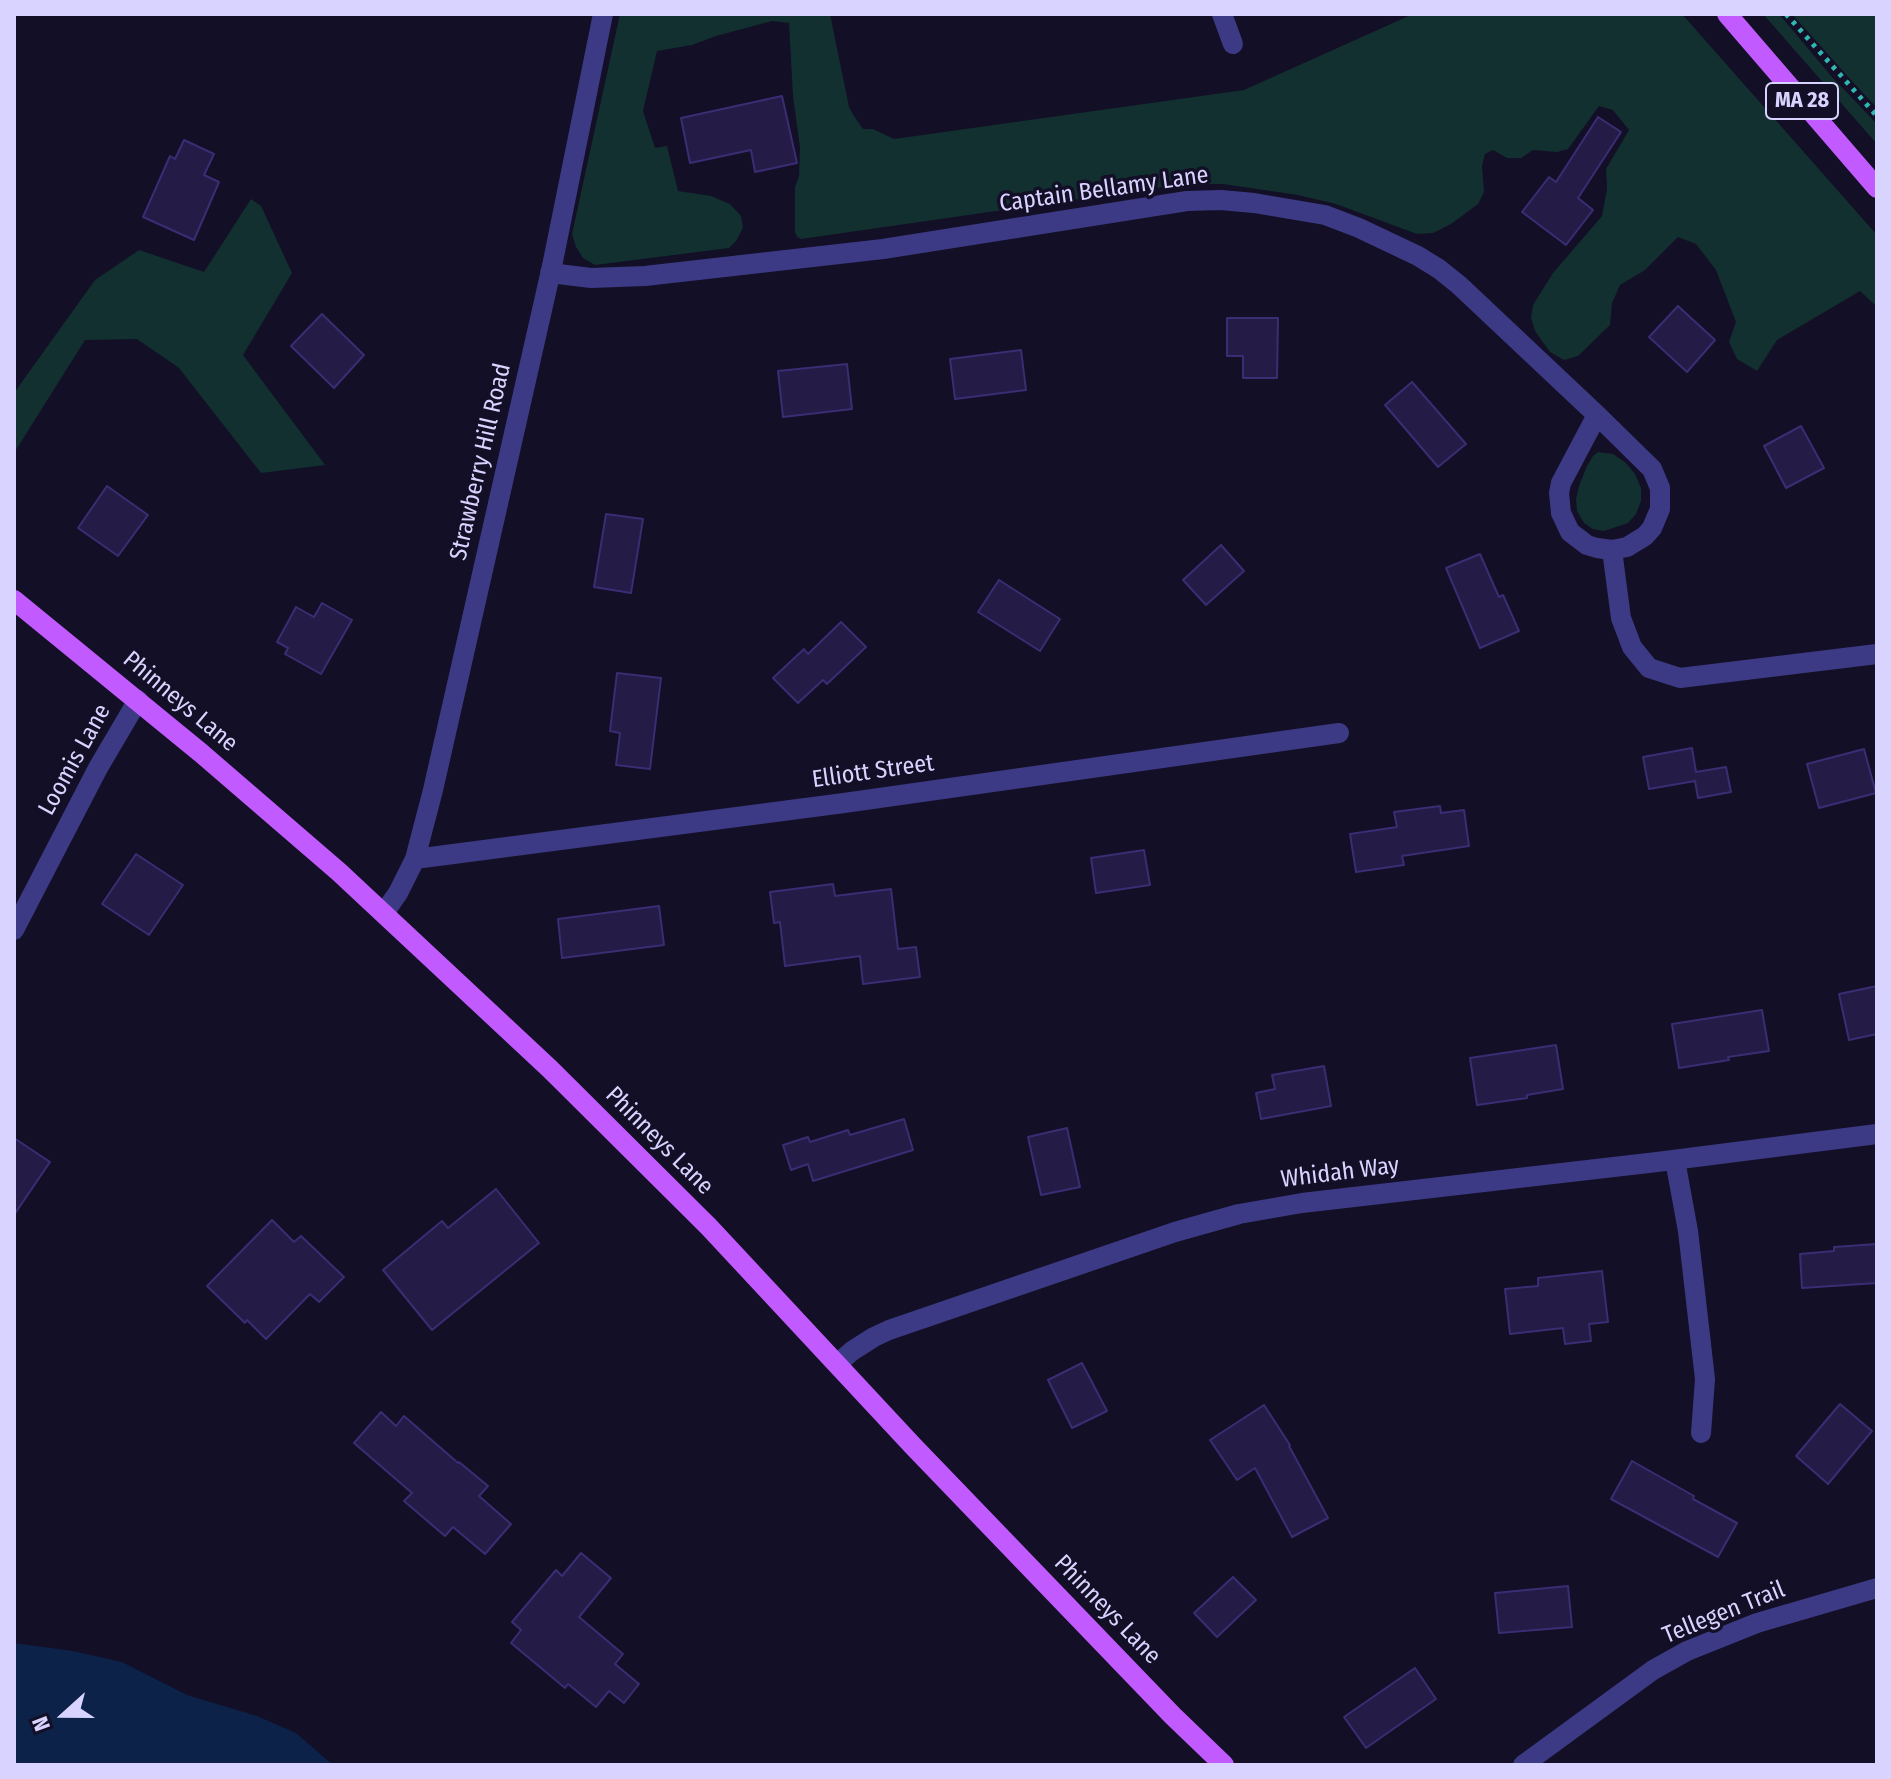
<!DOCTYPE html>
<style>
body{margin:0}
#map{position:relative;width:1891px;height:1779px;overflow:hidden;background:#130f26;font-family:"Fira Sans Condensed",sans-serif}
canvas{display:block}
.frame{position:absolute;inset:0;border:16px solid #d9d4ff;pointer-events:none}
.north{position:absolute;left:24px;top:1675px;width:80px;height:80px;-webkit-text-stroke:6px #130f26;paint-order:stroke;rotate:249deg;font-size:22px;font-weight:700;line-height:32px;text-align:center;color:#d9d4ff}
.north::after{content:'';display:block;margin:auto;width:28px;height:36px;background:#d9d4ff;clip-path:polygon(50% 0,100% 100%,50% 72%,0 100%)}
</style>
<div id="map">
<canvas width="1891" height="1779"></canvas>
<div class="frame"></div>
<div class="north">N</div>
</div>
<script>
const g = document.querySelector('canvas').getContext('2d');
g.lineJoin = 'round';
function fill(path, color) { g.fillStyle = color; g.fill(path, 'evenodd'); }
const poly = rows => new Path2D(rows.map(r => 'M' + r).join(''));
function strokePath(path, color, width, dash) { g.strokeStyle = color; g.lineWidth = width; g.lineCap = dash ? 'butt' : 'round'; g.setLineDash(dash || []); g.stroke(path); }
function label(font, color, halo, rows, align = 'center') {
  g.font = font + ' "Fira Sans Condensed",sans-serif'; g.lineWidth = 7; g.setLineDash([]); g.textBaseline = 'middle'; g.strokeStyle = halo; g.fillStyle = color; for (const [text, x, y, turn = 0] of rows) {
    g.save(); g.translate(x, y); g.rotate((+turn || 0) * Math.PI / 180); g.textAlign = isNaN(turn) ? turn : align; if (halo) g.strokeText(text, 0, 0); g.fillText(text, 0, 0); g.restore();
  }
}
fill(poly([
 [620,14,830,14,849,107,854,116,863,129,873,129,894,139,1244,90,1413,14,1682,14,1877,235,1877,307,1860,291,1777,340,1757,371,1737,359,1729,342,1736,322,1716,270,1696,244,1678,237,1645,270,1620,285,1612,303,1610,325,1578,356,1564,360,1550,352,1535,331,1531,318,1533,305,1553,273,1602,216,1607,189,1606,169,1629,130,1613,110,1599,106,1568,149,1557,152,1533,150,1521,158,1507,158,1493,150,1485,154,1482,166,1484,192,1478,204,1451,224,1433,233,1417,234,1336,204,1298,195,1223,184,1184,184,801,239,797,237,795,232,795,187,799,176,800,148,793,96,789,23,772,21,716,36,692,45,657,51,643,111,655,148,667,146,678,191,711,196,730,204,741,216,743,228,736,241,729,248,595,265,583,258,576,247,572,234],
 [1763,14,1779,14,1832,77,1877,124,1877,144],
 [1792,14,1877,14,1877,108,1851,80],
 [251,199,261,206,292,273,243,355,325,465,261,473,179,368,137,339,85,340,14,453,14,393,95,280,139,250,204,272],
 [1598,452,1613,454,1626,463,1635,474,1641,488,1641,501,1636,514,1628,523,1604,531,1593,529,1584,523,1577,511,1576,499,1579,486,1587,466,1593,456]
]), '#12302f');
fill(poly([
 [14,1643,73,1651,122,1662,187,1695,257,1716,296,1733,333,1765,14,1765]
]), '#0c2248');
const building = poly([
 [782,96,797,163,755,172,751,150,690,163,681,118,782,96],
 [1598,117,1621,132,1578,198,1593,210,1566,245,1522,212,1549,177,1556,182,1598,117],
 [184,140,214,154,204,175,219,182,194,240,143,217,170,156,175,159,184,140],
 [1678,306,1715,340,1687,372,1649,337,1678,306],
 [322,314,364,355,334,388,291,346,322,314],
 [1227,318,1278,318,1277,378,1243,378,1243,356,1227,356,1227,318],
 [1021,350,1026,390,955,399,950,359,1021,350],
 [847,364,852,409,783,417,778,371,847,364],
 [1412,382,1466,444,1438,467,1385,405,1412,382],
 [1801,426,1824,468,1786,488,1764,446,1801,426],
 [107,486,148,515,118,556,78,528,107,486],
 [606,514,643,519,631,593,594,587,606,514],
 [1221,545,1244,571,1206,605,1183,580,1221,545],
 [1480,554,1499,597,1503,595,1519,631,1480,648,1446,568,1480,554],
 [999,580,1060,619,1040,651,978,612,999,580],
 [322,603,352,620,321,674,285,654,288,648,277,642,296,607,314,617,322,603],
 [841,622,866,647,827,684,823,680,798,703,773,678,804,649,808,654,841,622],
 [617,673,661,678,650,769,616,765,620,733,610,731,617,673],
 [1692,748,1696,772,1726,767,1731,792,1698,798,1695,781,1649,789,1643,757,1692,748],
 [1864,749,1876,793,1819,808,1807,764,1864,749],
 [1440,806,1441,813,1464,810,1469,846,1402,856,1404,865,1356,872,1350,834,1397,827,1394,812,1440,806],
 [1144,850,1150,885,1096,893,1091,858,1144,850],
 [136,854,183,885,149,935,102,904,136,854],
 [833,884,835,896,891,889,898,949,916,947,920,977,863,984,860,956,785,966,780,922,774,923,770,892,833,884],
 [659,906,664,945,562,958,558,919,659,906],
 [1877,986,1877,1034,1849,1040,1839,994,1877,986],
 [1762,1010,1769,1051,1728,1057,1729,1060,1679,1068,1672,1024,1762,1010],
 [1556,1045,1563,1089,1527,1095,1527,1098,1477,1105,1470,1058,1556,1045],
 [1324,1066,1331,1106,1261,1119,1256,1093,1275,1089,1272,1075,1324,1066],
 [904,1119,913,1150,813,1181,808,1164,791,1170,783,1145,808,1137,810,1142,848,1130,850,1135,904,1119],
 [1067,1128,1080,1187,1041,1195,1028,1137,1067,1128],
 [14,1138,50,1162,14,1215,14,1138],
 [496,1189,539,1243,432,1330,383,1270,442,1221,448,1228,496,1189],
 [272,1220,294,1242,301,1236,344,1277,319,1302,310,1294,266,1339,247,1320,245,1323,207,1286,272,1220],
 [1877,1244,1877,1283,1802,1288,1800,1254,1834,1251,1834,1247,1877,1244],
 [1602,1271,1608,1322,1589,1324,1591,1341,1565,1344,1563,1328,1510,1334,1505,1289,1538,1286,1538,1278,1602,1271],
 [1082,1363,1107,1411,1072,1428,1048,1380,1082,1363],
 [1840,1404,1872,1431,1828,1484,1796,1456,1840,1404],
 [1264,1405,1290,1445,1289,1446,1328,1518,1292,1537,1255,1468,1237,1480,1210,1440,1264,1405],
 [381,1412,396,1426,404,1416,458,1463,459,1462,488,1486,479,1496,511,1524,485,1554,453,1527,445,1536,404,1501,412,1493,354,1443,381,1412],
 [1632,1461,1694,1496,1693,1499,1737,1523,1718,1557,1611,1499,1632,1461],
 [581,1553,611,1578,579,1617,623,1654,615,1664,639,1684,624,1703,609,1691,596,1707,568,1684,565,1688,511,1643,521,1630,512,1622,556,1570,562,1576,581,1553],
 [1233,1577,1256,1600,1217,1637,1194,1613,1233,1577],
 [1568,1586,1572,1627,1499,1633,1495,1593,1568,1586],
 [1415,1668,1436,1699,1366,1748,1344,1717,1415,1668]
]);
fill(building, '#241b47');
strokePath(building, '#3b2d73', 2);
strokePath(poly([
 [1786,14,1877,116]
]), '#2fb8b0', 5, [4, 6]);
strokePath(poly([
 [1222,14,1233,44],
 [550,273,591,278,645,276,883,249,1187,201,1221,200,1254,203,1325,215,1359,228,1418,256,1439,269,1459,285,1597,415,1652,469,1660,488,1660,509,1652,528,1645,536,1627,547,1612,550,1597,548,1587,545,1570,532,1561,513,1559,493,1561,483,1597,415],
 [1612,550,1621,618,1632,647,1649,668,1680,678,1877,654],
 [415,859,844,803,1339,733],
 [384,913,398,893,415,859,433,790,552,266,603,14],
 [14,930,98,768,138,700],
 [1675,1160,1688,1231,1705,1379,1701,1433],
 [837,1364,852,1351,874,1337,889,1330,1175,1232,1239,1214,1302,1203,1657,1162,1877,1134],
 [1523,1765,1653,1670,1687,1651,1757,1623,1877,1588]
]), '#3d3a85', 20);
strokePath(poly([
 [1727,14,1877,188],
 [14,600,201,753,339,872,550,1069,709,1227,913,1446,1173,1716,1224,1765]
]), '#c25bff', 20);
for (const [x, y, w] of [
 [1802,101,72]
]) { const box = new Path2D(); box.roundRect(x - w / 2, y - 18, w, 36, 6); g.fillStyle = '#130f26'; g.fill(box); strokePath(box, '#d9d4ff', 2); }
label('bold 22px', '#d9d4ff', null, [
 ["MA 28",1802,101]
]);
label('24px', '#d9d4ff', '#130f26', [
 ["Captain Bellamy Lane",1104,190,-8],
 ["Strawberry Hill Road",481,462,-77],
 ["Phinneys Lane",180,702,40],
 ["Loomis Lane",75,760,-61],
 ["Elliott Street",873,772,-8],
 ["Phinneys Lane",659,1141,45],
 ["Whidah Way",1340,1173,-7],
 ["Phinneys Lane",1107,1610,46],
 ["Tellegen Trail",1724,1613,-22]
]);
</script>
